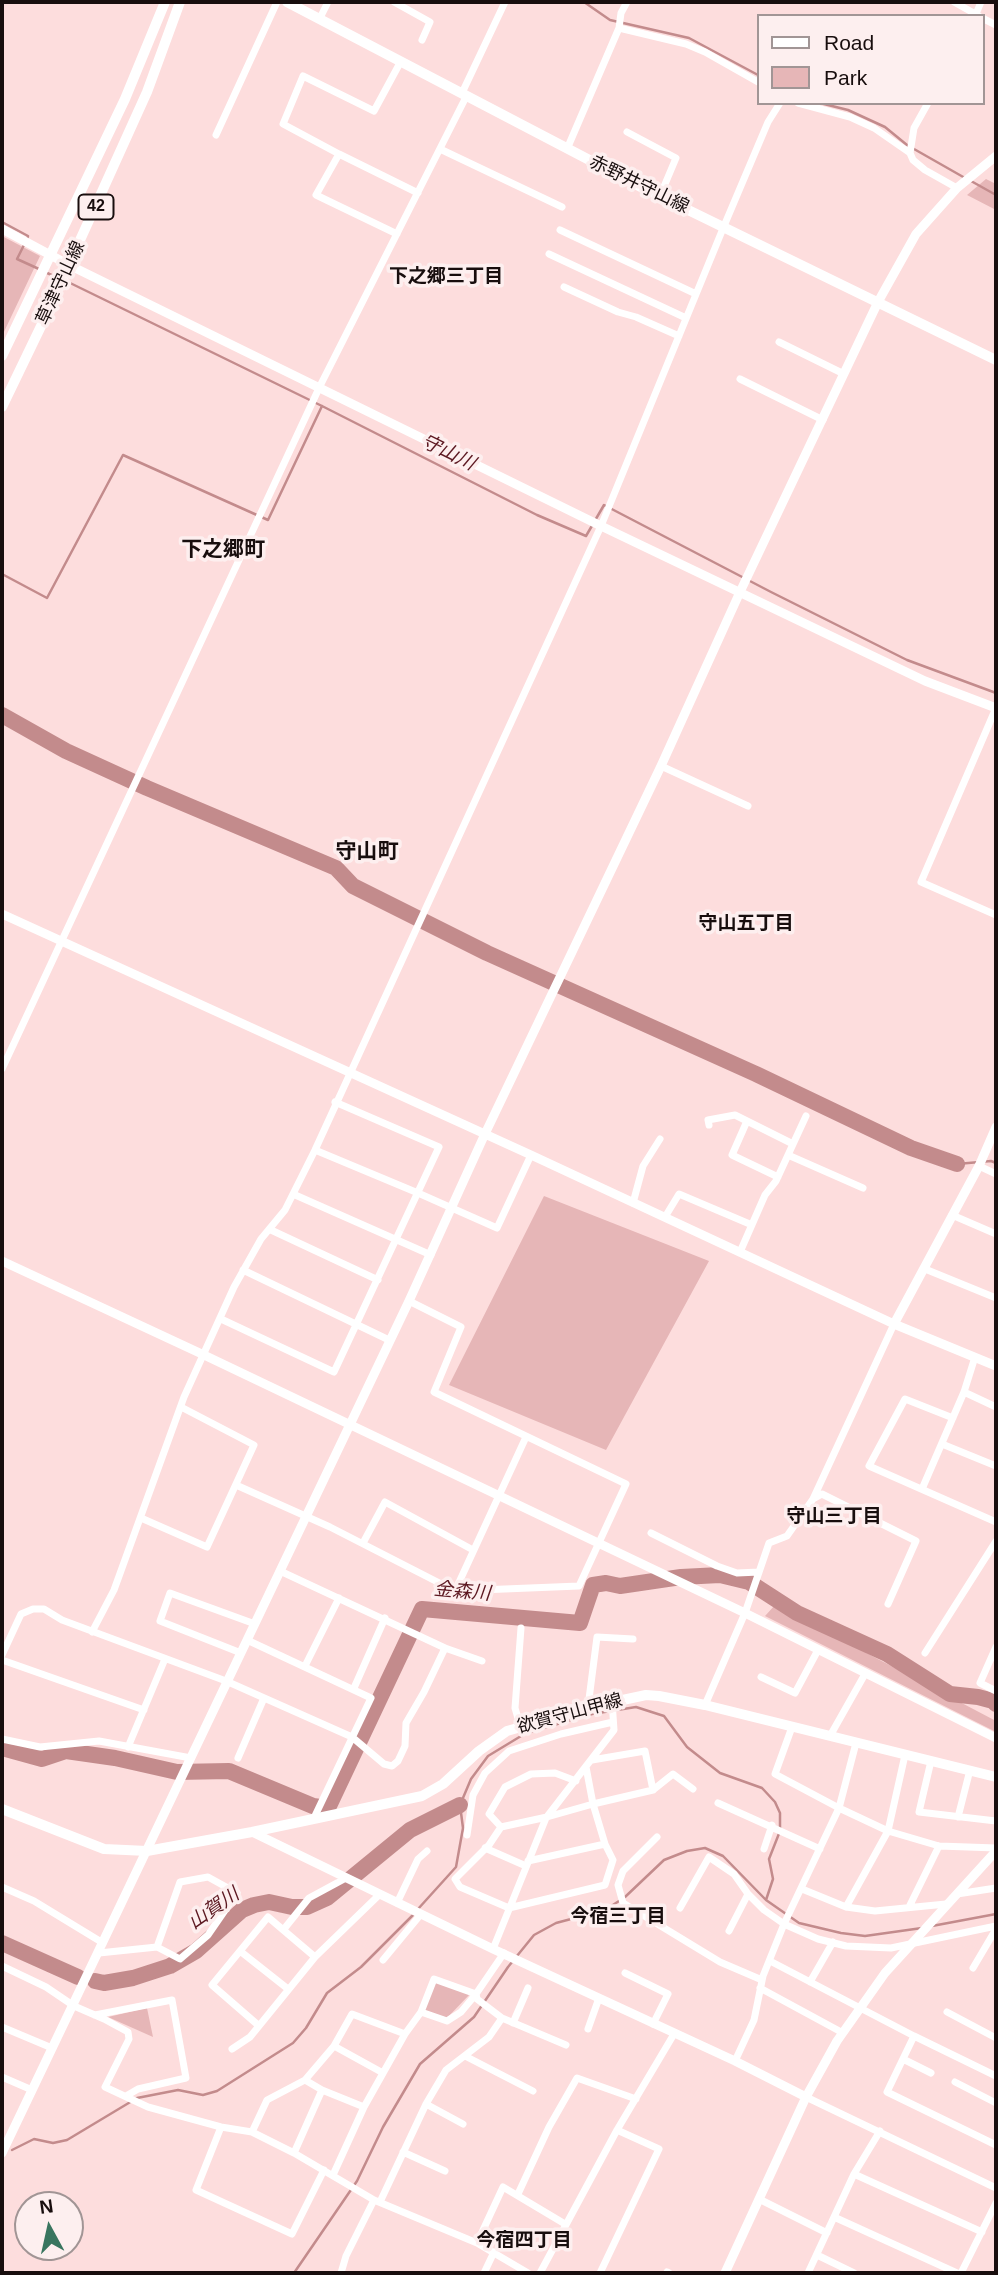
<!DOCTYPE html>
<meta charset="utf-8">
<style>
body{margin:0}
#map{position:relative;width:998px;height:2275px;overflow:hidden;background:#fddddd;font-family:Arial,sans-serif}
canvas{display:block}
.frame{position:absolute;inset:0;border:4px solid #180e0e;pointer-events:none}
.legend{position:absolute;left:757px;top:14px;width:228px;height:91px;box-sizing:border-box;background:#fdefef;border:2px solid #a19595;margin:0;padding:9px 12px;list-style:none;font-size:21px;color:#180e0e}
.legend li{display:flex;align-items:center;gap:14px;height:35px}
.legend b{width:35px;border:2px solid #a19595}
.north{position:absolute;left:14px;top:2191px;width:70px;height:70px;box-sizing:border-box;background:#fdefef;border:2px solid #a19595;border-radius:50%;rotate:352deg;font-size:19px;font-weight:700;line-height:28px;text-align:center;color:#180e0e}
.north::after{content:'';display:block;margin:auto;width:24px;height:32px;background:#39755f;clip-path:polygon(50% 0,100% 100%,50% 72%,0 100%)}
</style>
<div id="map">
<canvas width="998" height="2275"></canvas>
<div class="frame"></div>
<ul class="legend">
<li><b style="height:9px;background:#fff"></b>Road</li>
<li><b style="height:19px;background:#e6b6b7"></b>Park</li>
</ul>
<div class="north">N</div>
</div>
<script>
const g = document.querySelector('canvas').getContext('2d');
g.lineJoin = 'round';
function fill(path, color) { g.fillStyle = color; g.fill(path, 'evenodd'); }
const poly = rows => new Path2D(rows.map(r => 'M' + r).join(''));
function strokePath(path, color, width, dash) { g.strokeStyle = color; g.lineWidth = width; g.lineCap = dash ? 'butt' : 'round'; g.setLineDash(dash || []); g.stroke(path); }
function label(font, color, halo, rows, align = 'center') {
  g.font = font + ' Arial,"Noto Sans JP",sans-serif'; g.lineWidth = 7; g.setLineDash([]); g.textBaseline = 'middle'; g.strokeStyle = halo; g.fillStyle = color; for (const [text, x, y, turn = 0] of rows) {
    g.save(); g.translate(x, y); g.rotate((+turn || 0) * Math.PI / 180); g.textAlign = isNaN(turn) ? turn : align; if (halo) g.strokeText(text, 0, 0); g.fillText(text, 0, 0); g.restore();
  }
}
fill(poly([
 [986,179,996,184,996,210,967,195],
 [2,236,40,256,2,336],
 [544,1196,709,1261,606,1450,449,1385],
 [775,1605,996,1721,996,1732,765,1616],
 [435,1981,470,1994,447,2018,423,2010],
 [147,2008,153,2037,108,2017]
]), '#e6b6b7');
strokePath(poly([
 [584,2,610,20,689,38,758,75],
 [820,103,848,110,885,127,907,145,965,178],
 [971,181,996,195],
 [2,222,28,236,27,239],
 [24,245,17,259,39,269],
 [45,272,58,278],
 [64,280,322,406,537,515,586,536,604,505,771,592,907,660,996,693],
 [2,574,47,598,123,455,268,520,322,406],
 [957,1164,991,1161,996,1163],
 [625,1897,664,1860,687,1851,705,1848,723,1856,766,1900,799,1923,841,1933,865,1936,922,1928],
 [418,1909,456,1867,463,1828,460,1805,471,1779,488,1756,526,1733,592,1714,636,1707,664,1716,687,1747,720,1773,762,1788,775,1802,780,1813,780,1831,769,1859,773,1879,766,1900],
 [932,1926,996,1914],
 [12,2150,34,2139,53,2143,67,2140,137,2098,178,2090,203,2095,217,2091,293,2043,306,2028,327,1993,361,1967,414,1914],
 [294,2273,357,2181,383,2127,420,2064,474,2017,508,1967,534,1935,556,1923,605,1910,619,1901]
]), '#c38b8c', 2.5);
strokePath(poly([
 [2,715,66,751,147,788,336,868,353,886,487,953,756,1074,911,1148,957,1164],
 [2,1748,42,1759,66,1751,115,1758,177,1772,229,1771,313,1806,328,1808,422,1609,580,1623,593,1585,606,1583,620,1586,681,1577,720,1575,749,1582,797,1613,887,1654,950,1694,978,1697,993,1701,996,1704],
 [2,1943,78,1977],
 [95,1981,104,1983,133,1978,170,1966,196,1951,242,1910,254,1905,269,1902,292,1907,307,1907,327,1898,410,1830,460,1805]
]), '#c38b8c', 16);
strokePath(poly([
 [394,2,430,22,422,40],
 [954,2,979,16],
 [976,14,981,2],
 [320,18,328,2],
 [982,18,996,25],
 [619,28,686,44,705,52,758,82],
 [401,61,374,111,303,76,283,124,339,154,418,193],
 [462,93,505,2],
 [798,103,850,117,874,128,910,153,913,160,925,170,957,188],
 [627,132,676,158,660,196],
 [216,135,277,2],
 [440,149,562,207],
 [567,149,619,28,621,13,627,2],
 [910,153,914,128,928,103],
 [339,154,316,195,397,234],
 [560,230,696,294],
 [549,254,686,318],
 [564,287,618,312,636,317,679,336],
 [779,342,844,374],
 [740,379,823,420],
 [996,708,921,882,996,915],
 [661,766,748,806],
 [2,1069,320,386,467,95],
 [747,1121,732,1155,778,1177],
 [709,1125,708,1120,735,1115,793,1144],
 [315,1150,418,1193,497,1228,531,1155],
 [788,1155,863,1188],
 [979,1166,996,1174],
 [293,1194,431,1255],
 [633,1203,643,1166,660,1139],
 [952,1215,996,1234],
 [665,1217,679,1194,752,1225],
 [271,1230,378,1280],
 [740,1252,765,1195,776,1181,806,1116],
 [925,1269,996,1298],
 [243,1270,389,1340],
 [221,1319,334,1372,439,1147,335,1102],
 [964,1392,996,1407],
 [953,1418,905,1399,869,1466,996,1522],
 [942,1444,996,1466],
 [236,1485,330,1527,455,1591,579,1586,626,1484,434,1392,461,1327,409,1301],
 [922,1489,964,1392,975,1357],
 [813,1499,822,1494,916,1541,888,1604],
 [141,1518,207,1547,254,1445,181,1407],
 [651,1533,717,1566,737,1573,759,1572],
 [363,1543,385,1502,473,1550],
 [280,1571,445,1648,482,1661],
 [455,1591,526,1437],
 [92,1632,114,1590,184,1397,234,1287,261,1239,285,1210,315,1150,601,526,724,226,768,122,780,103],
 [247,1640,371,1698,313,1820],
 [996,1647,980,1683,996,1691],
 [241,1653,160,1621,170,1593,255,1624],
 [925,1653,996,1541],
 [2,1655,21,1614,33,1609,44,1609,62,1620,226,1681,352,1737,384,1764,392,1766,398,1761,405,1746,406,1723,424,1692,445,1648],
 [2,1660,144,1710],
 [305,1666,339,1598],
 [761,1677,795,1693,818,1650],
 [354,1688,385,1618],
 [705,1705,745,1613,769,1543,787,1536,813,1499,894,1324],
 [590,1707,589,1699,597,1637,633,1639],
 [520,1725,515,1708,521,1628],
 [792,1727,775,1774,839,1808,888,1831,939,1846,996,1848],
 [830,1736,865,1674],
 [2,1739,40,1747,99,1741,191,1758],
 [128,1747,165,1659],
 [238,1758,264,1698],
 [592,1760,645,1751,653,1790],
 [931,1761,919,1812,996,1821],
 [586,1767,593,1804,605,1844,613,1860,605,1885,509,1908,460,1887,455,1879,489,1845,501,1827,547,1817,593,1804,653,1790,673,1774,693,1789],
 [718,1803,820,1849],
 [958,1817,970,1770],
 [501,1827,489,1814,505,1787,531,1774,555,1773,576,1781],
 [467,1835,473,1795,485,1773,509,1751,561,1734,613,1722],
 [657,1837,623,1871,618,1885,623,1903,720,1962,762,1980],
 [485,1848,526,1866],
 [764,1849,772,1825],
 [528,1861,605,1844],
 [2,1887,34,1901,103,1943],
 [802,1889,846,1907,875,1911,946,1904],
 [957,1894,996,1888],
 [397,1903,418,1859,427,1851],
 [846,1907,888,1831,905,1755],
 [909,1907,939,1846],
 [680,1908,709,1857,734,1874,748,1894,764,1910,784,1924,818,1939,846,1946,891,1948,996,1926],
 [284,1929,309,1898,346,1878],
 [729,1931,748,1894],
 [493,1949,546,1818,614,1730,612,1701],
 [240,1951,288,1989],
 [99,1953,157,1947,180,1959,208,1935,237,1893,208,1877,180,1882,157,1947],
 [383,1960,421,1914],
 [770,1961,914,2036,996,2076],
 [2,1966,46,1987,74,2006,104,2019,128,2032,129,2039,105,2087,148,2107,221,2127,252,2132,294,2153,374,2200,477,2243,528,2273],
 [973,1968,996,1929],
 [625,1973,668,1994,653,2024],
 [810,1982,833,1942],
 [760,1988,843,2033],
 [476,1994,477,1999,502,2018,566,2045],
 [421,2012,447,2021,461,2012,476,1994,504,1953],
 [947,2012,996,2038],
 [95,2015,172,2000,186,2078,138,2089,126,2096],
 [513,2023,528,1988],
 [258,2025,212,1985,268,1917,315,1957],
 [2,2027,52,2048],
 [588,2029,599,1998],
 [914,2036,887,2092,996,2145],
 [334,2046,383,2073],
 [232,2049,250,2037,315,1957,379,1895],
 [465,2056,533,2091],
 [903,2059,931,2073],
 [735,2061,754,2020,763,1976,784,1924,839,1808,856,1743],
 [2,2077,32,2090],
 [305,2080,322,2090,364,2107],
 [955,2082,996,2103],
 [806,2097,996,2188],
 [426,2104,463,2124],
 [221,2127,196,2190,292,2234,324,2170],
 [252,2132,267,2100,305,2080,334,2046,352,2014,405,2034],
 [403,2152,445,2171],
 [294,2153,322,2090],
 [854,2174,982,2232],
 [333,2175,364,2107,405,2034,421,2012,434,1979,476,1994],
 [518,2194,549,2127,577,2078,636,2099],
 [761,2200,827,2233],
 [380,2202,426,2104,446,2070,489,2037,502,2018],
 [834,2217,957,2273],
 [477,2243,503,2187,565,2224],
 [817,2255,854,2273],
 [667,2272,669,2273],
 [341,2273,346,2256,374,2200],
 [484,2273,494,2252],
 [540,2273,617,2130,674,2034],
 [600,2273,659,2149,617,2130],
 [808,2273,854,2174,880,2131],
 [961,2273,996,2203]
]), '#fff', 7);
strokePath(poly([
 [2,229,69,265,601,526,925,681,996,708],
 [2,914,531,1155,894,1324,996,1366],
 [2,1261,204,1355,745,1613,996,1738],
 [894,1324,979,1166,996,1127],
 [252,1832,493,1949,735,2061,806,2097],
 [2,2153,409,1301,484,1136,661,766,740,592,878,302,916,234,957,188,996,156],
 [725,2273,806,2097,837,2041,885,1973,996,1851]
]), '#fff', 9);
strokePath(poly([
 [287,2,641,187,996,360],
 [2,1809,104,1849,147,1851,252,1832,422,1796,443,1784,479,1751,507,1731,590,1707,646,1695,659,1696,705,1705,996,1777]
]), '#fff', 10);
strokePath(poly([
 [2,356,125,99,165,2],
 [2,407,43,322,147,92,180,2]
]), '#fff', 10);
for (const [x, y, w] of [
 [96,207,35]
]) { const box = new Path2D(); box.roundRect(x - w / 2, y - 12.5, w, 25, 5); g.fillStyle = '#fdefef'; g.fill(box); strokePath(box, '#180e0e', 2); }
label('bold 16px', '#180e0e', null, [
 ["42",96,207]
]);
label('18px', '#180e0e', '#fdefef', [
 ["赤野井守山線",639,185,26],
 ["草津守山線",61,283,-65],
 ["欲賀守山甲線",570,1714,-15]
]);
label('bold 19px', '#180e0e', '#fdefef', [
 ["下之郷三丁目",446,277],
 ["守山五丁目",746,924],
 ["守山三丁目",834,1517],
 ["今宿三丁目",618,1917],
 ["今宿四丁目",524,2241]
]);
label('italic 19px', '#5c1821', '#fdefef', [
 ["守山川",448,453,26],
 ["金森川",462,1592,5],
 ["山賀川",214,1909,-35]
]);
label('bold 21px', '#180e0e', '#fdefef', [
 ["下之郷町",223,550],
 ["守山町",367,852]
]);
</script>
